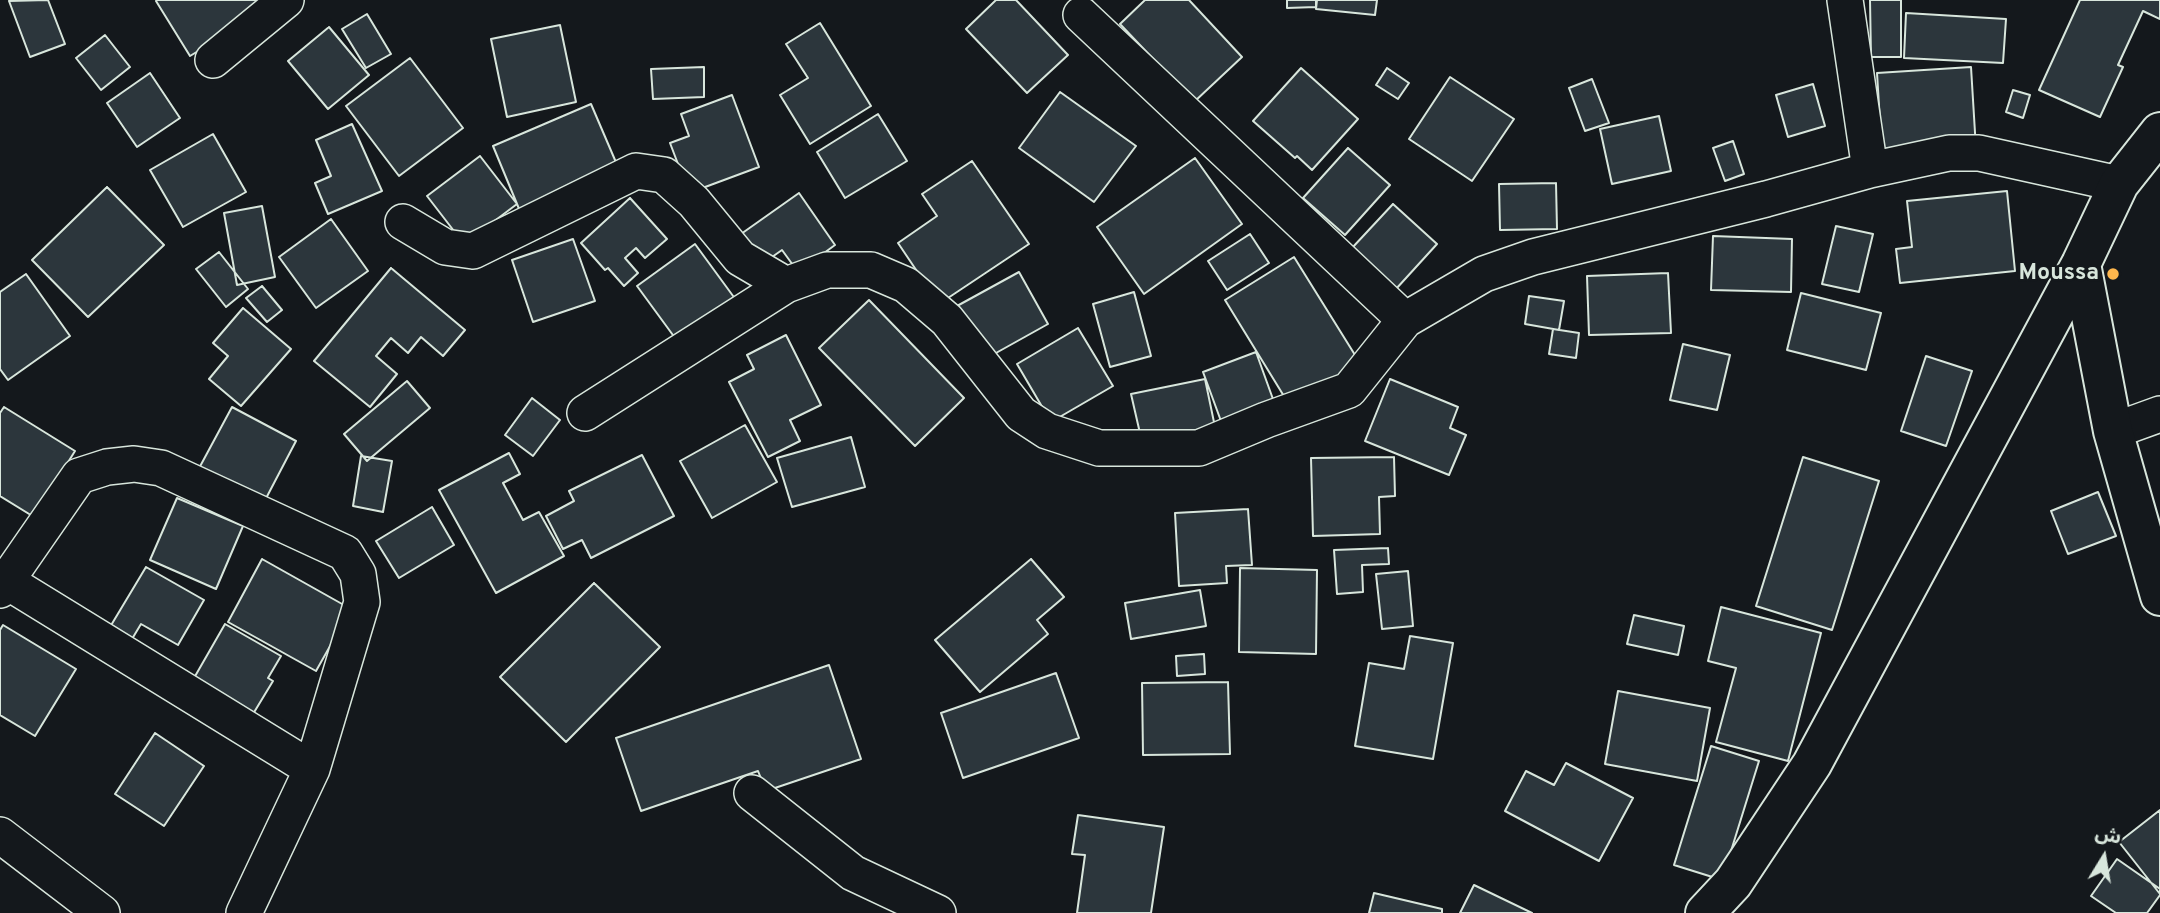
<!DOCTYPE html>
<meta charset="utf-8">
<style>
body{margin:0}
#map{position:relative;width:2160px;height:913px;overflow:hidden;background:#14181c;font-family:Overpass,"Noto Sans Arabic",sans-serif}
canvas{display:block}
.north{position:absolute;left:2069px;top:822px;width:70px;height:70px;-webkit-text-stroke:5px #14181c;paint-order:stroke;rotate:11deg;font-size:19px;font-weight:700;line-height:28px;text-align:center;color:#d8e6dc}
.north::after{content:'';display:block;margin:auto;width:24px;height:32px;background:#d8e6dc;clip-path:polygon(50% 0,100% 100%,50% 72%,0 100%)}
</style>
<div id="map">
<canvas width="2160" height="913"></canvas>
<div class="north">ش</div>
</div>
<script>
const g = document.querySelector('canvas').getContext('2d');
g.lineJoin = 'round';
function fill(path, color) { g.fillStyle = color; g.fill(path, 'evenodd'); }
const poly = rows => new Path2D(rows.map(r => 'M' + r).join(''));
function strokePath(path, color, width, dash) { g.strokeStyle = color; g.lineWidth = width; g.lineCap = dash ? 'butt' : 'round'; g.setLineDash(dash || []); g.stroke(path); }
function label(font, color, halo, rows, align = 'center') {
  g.font = font + ' Overpass,sans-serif'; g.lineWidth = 5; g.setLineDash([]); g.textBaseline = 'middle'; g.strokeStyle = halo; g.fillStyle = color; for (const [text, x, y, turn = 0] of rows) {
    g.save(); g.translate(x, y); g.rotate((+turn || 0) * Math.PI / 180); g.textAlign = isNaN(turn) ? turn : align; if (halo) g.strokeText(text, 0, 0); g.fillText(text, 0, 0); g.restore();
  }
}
const building = poly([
 [48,0,65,44,30,57,9,1,48,0],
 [157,0,283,0,190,56,156,1,157,0],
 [996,0,1016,0,1068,55,1027,93,966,29,996,0],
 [1145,0,1189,0,1242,57,1194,102,1120,24,1145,0],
 [1287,0,1316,0,1316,7,1287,8,1287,0],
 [1317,0,1377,0,1375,15,1316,9,1317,0],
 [1870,0,1901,0,1901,57,1871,57,1870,0],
 [2080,0,2160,0,2160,19,2143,11,2118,65,2123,67,2100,117,2039,90,2080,0],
 [1906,13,2006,19,2003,63,1904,58,1906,13],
 [367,14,391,54,366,68,342,29,367,14],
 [820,23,871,106,810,144,780,95,808,78,786,44,820,23],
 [560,25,576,102,507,117,491,39,560,25],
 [329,27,369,75,328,109,288,61,329,27],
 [105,35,130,67,101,90,76,58,105,35],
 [410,58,463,128,399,176,346,106,410,58],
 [704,67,704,97,653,99,651,69,704,67],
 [1971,67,1976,149,1882,154,1877,73,1971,67],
 [1301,68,1358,119,1312,170,1297,156,1295,158,1253,121,1301,68],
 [1387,68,1409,83,1398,99,1376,85,1387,68],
 [150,73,180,118,137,147,107,103,150,73],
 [1450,77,1514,119,1472,181,1409,139,1450,77],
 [1592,79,1609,123,1585,131,1569,88,1592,79],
 [1813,84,1825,126,1788,137,1776,95,1813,84],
 [2013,90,2030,95,2023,118,2006,112,2013,90],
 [1060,92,1136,146,1094,202,1019,148,1060,92],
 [732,95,759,167,689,193,670,143,689,136,681,114,732,95],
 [591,104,621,174,522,216,493,146,591,104],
 [878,114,907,161,845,198,817,152,878,114],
 [1659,116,1671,171,1612,184,1600,129,1659,116],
 [352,124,382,191,328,214,315,183,331,176,316,140,352,124],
 [213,134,246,192,183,227,150,170,213,134],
 [1733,141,1744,174,1725,181,1713,148,1733,141],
 [1348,148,1390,185,1345,235,1303,198,1348,148],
 [480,156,517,204,464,244,427,196,480,156],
 [1195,158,1242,224,1144,294,1097,227,1195,158],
 [972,161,1029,244,939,304,898,243,937,216,922,194,972,161],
 [1556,183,1557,229,1500,230,1499,184,1556,183],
 [107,187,164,245,88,317,32,260,107,187],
 [2007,191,2015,271,1900,283,1896,249,1912,247,1907,201,2007,191],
 [799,193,835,245,798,272,782,250,762,264,741,234,799,193],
 [630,198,667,239,645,258,636,248,625,258,638,273,624,286,608,268,605,270,581,243,630,198],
 [1393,204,1437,244,1396,289,1352,248,1393,204],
 [262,206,275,277,237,285,224,213,262,206],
 [331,219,368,271,316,308,279,257,331,219],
 [1836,226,1873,234,1859,292,1822,284,1836,226],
 [1250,234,1269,263,1227,290,1208,261,1250,234],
 [1713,236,1792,239,1791,292,1711,290,1713,236],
 [573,239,595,301,533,322,512,260,573,239],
 [695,244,736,300,678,342,637,286,695,244],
 [219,252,248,289,226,307,196,269,219,252],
 [1294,257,1360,363,1290,406,1225,300,1294,257],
 [391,268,465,330,443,356,421,337,408,353,391,338,376,356,397,374,370,407,314,361,391,268],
 [1019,272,1048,324,987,358,957,306,1019,272],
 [1668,273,1671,333,1589,335,1587,276,1668,273],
 [26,274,70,336,8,380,0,369,0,292,26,274],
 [262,286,282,310,267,322,246,298,262,286],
 [1134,292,1151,356,1110,367,1093,304,1134,292],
 [1801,293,1881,313,1866,370,1787,350,1801,293],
 [1529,296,1564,301,1559,330,1525,324,1529,296],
 [869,300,964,398,915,446,819,348,869,300],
 [243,308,291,349,241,406,209,379,228,356,213,343,243,308],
 [1078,328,1113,386,1051,422,1017,364,1078,328],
 [1553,329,1579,333,1576,358,1549,354,1553,329],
 [786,335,821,405,790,420,800,441,768,457,729,382,754,369,747,355,786,335],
 [1683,344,1730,355,1717,410,1670,400,1683,344],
 [1256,352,1278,413,1225,432,1203,372,1256,352],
 [1926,356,1972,371,1946,446,1901,431,1926,356],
 [1205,379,1215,427,1142,442,1131,394,1205,379],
 [1390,379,1458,407,1450,428,1466,435,1449,475,1365,441,1390,379],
 [407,381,430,408,367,461,344,434,407,381],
 [532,398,560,420,533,456,505,435,532,398],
 [4,407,75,451,34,517,0,496,0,413,4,407],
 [232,407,296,441,262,506,197,472,232,407],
 [745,425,777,482,712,518,680,461,745,425],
 [851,437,865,487,792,507,777,458,851,437],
 [509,453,520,474,503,483,523,520,539,512,564,556,496,593,439,490,509,453],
 [642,455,674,516,591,558,582,540,563,549,546,516,574,501,569,491,642,455],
 [361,456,392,461,383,512,353,506,361,456],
 [1394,457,1395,496,1379,497,1380,534,1313,536,1311,458,1394,457],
 [1803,457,1879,481,1832,630,1756,606,1803,457],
 [2098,492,2116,536,2068,554,2051,511,2098,492],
 [177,498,243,526,216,589,150,560,177,498],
 [432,507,454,545,399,578,376,541,432,507],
 [1248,509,1252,565,1226,566,1227,583,1179,586,1175,513,1248,509],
 [1388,548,1389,564,1362,565,1363,592,1337,594,1334,550,1388,548],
 [262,559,351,609,316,671,228,622,262,559],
 [1031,559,1064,597,1037,620,1048,634,980,692,935,640,1031,559],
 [146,567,204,600,178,645,141,624,129,644,107,632,146,567],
 [1240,568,1317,570,1316,654,1239,652,1240,568],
 [1408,571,1413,626,1382,629,1376,574,1408,571],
 [594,583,660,647,566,742,500,677,594,583],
 [1200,590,1206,626,1131,639,1125,603,1200,590],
 [1721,607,1821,633,1788,761,1716,742,1736,668,1708,661,1721,607],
 [1634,615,1684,626,1678,655,1627,644,1634,615],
 [225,624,281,656,268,678,273,681,250,719,190,685,225,624],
 [3,625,76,669,35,736,0,715,0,630,3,625],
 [1410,636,1453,643,1433,759,1355,746,1369,663,1404,669,1410,636],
 [1204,654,1205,674,1177,676,1176,656,1204,654],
 [829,665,861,759,766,791,758,771,641,811,616,738,829,665],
 [1056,673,1079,738,963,778,941,713,1056,673],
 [1228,682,1230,754,1143,755,1142,683,1228,682],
 [1618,691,1710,708,1697,781,1605,764,1618,691],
 [155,733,204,766,164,826,115,794,155,733],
 [1711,746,1759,761,1722,880,1674,865,1711,746],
 [1566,763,1633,798,1599,861,1505,811,1526,771,1554,785,1566,763],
 [2160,810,2160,894,2119,842,2160,810],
 [1078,815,1164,827,1151,913,1077,913,1085,855,1072,854,1078,815],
 [2117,859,2160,889,2160,895,2147,913,2116,913,2091,896,2117,859],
 [1474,885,1532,913,1460,913,1474,885],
 [1374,893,1442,909,1442,913,1369,913,1374,893]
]);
fill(building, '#2c363c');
strokePath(building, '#d8e6dc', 2);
const street = poly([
 [1845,0,1870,170],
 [1081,15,1405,320,1484,274,1533,257,1766,199,1870,170,1949,153,1979,153,2119,184],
 [213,60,286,0],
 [403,222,445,247,473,251,636,171,664,175,694,202,740,258,786,285,827,270,871,270,906,285,947,320,1021,414,1047,431,1099,448,1199,448,1266,420,1349,390,1405,320],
 [585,413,786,285],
 [2113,431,2160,414],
 [6,581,312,769],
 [0,590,79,476,107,467,134,464,161,468,345,553,358,574,362,602,312,769,244,913],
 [752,793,853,873,938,913],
 [0,835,102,913]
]);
const secondary = poly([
 [2081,264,2113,431,2160,596],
 [1705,913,1733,883,1812,764,2081,264,2119,184,2160,132]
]);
strokePath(street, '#d8e6dc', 38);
strokePath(secondary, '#d8e6dc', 42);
strokePath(street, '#14181c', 35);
strokePath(secondary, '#14181c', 38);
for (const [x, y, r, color] of [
 [2113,274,7,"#ffb74d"]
]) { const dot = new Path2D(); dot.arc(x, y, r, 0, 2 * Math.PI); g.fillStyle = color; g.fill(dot); strokePath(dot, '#14181c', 2.5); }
label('bold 23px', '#d8e6dc', '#14181c', [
 ["Moussa",2099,274]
], 'right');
</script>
